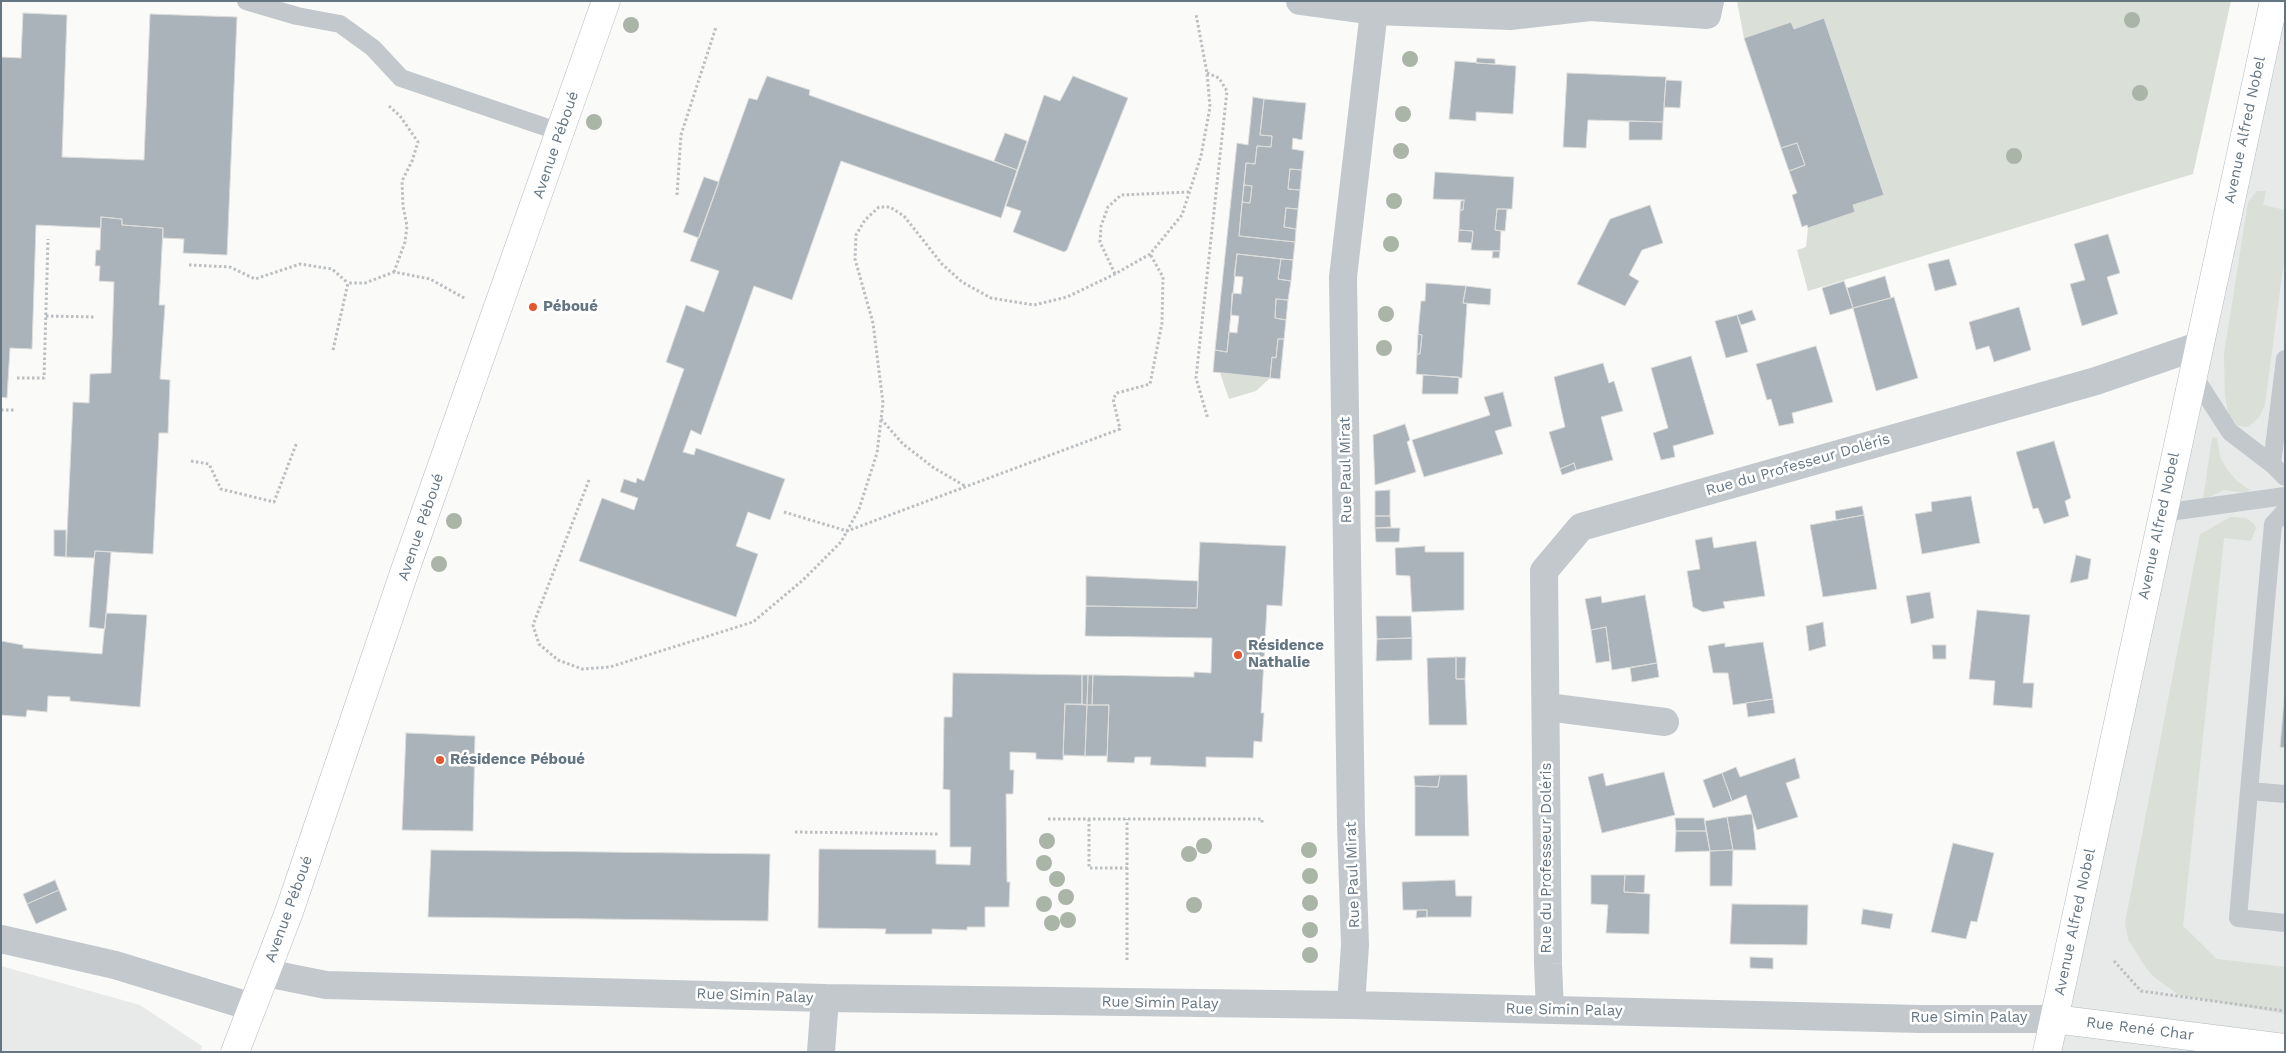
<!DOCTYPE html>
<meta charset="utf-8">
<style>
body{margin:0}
#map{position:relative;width:2286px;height:1053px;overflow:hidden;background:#fafaf8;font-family:"Work Sans",sans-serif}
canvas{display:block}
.frame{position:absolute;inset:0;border:2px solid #657683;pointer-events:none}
</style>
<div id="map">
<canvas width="2286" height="1053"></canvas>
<div class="frame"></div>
</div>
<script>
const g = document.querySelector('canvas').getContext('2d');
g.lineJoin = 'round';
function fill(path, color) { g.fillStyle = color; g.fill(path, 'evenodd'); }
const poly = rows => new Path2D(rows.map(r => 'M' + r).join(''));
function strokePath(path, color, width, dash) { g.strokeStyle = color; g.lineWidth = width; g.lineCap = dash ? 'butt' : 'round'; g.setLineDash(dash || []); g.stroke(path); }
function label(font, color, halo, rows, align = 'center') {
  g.font = font + ' "Work Sans",sans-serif'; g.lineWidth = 5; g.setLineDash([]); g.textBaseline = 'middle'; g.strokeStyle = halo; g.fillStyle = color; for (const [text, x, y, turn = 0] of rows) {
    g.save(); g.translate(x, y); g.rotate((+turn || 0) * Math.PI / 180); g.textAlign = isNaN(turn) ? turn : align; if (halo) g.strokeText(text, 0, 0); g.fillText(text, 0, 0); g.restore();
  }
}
fill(poly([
 [2285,1,2285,1052,2047,1052],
 [1,966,140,1005,202,1046,200,1052,1,1052]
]), '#e8e9e9');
fill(poly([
 [1737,1,2231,1,2193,174,1808,291,1797,250,1806,247,1808,228,1855,212,1853,205,1884,194,1824,18,1794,29,1791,22,1744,38],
 [2257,191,2266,191,2263,205,2285,210,2285,253,2265,404,2260,416,2248,427,2238,426,2228,413,2225,396,2224,354,2248,202],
 [1220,373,1270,378,1256,391,1229,399],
 [2217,437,2220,457,2227,469,2237,481,2250,490,2246,493,2224,490,2203,500,2212,438],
 [2231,517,2246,518,2254,524,2256,528,2251,541,2224,538,2183,926,2217,959,2285,967,2285,1014,2179,995,2155,978,2146,968,2128,939,2125,923,2200,534]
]), '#dadfd7');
const building = poly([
 [23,13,67,15,62,157,144,160,150,14,237,17,227,255,183,253,184,239,163,238,163,228,122,225,122,219,101,217,101,228,36,225,32,349,10,348,7,398,1,397,1,57,21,58,23,13],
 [1824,18,1884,195,1853,205,1855,212,1808,228,1807,225,1802,227,1792,195,1797,193,1789,171,1805,165,1797,143,1781,148,1744,38,1791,22,1794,29,1824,18],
 [1477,58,1495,59,1495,64,1476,63,1477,58],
 [1455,61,1516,66,1513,114,1476,112,1476,121,1449,119,1455,61],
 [1567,73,1666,77,1663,122,1588,120,1586,148,1563,147,1567,73],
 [767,76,810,90,809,95,1017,170,1001,218,841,161,792,300,754,286,701,435,691,430,683,452,694,455,696,448,785,479,770,520,748,512,736,546,758,554,736,617,579,561,602,498,634,510,638,498,620,492,624,479,636,483,637,478,644,481,684,369,666,362,686,305,704,312,719,271,690,261,749,98,757,100,767,76],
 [1073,76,1128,98,1067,250,1064,252,1013,232,1021,211,1006,206,1044,95,1060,101,1073,76],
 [1666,80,1682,81,1680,108,1664,107,1666,80],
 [1253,97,1264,99,1260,135,1272,136,1271,147,1257,146,1255,164,1246,163,1239,236,1295,242,1293,260,1237,254,1227,352,1215,350,1237,143,1248,145,1253,97],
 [1264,99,1306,103,1302,140,1293,138,1292,149,1304,151,1302,170,1290,169,1288,189,1300,190,1298,209,1286,208,1284,227,1296,229,1295,242,1239,236,1242,202,1250,203,1252,186,1244,185,1246,163,1255,164,1257,146,1271,147,1272,136,1260,135,1264,99],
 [1629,121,1663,122,1662,140,1629,140,1629,121],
 [1005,133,1027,141,1017,170,994,161,1005,133],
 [1797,143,1805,165,1789,171,1781,148,1797,143],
 [1290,169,1302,170,1300,190,1288,189,1290,169],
 [1435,172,1514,177,1512,209,1497,209,1495,230,1501,231,1500,251,1471,250,1473,231,1459,230,1460,210,1463,210,1464,200,1433,199,1435,172],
 [704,177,719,182,699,238,683,232,704,177],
 [1244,185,1252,186,1250,203,1242,202,1244,185],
 [1464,200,1463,210,1460,210,1461,201,1464,200],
 [1650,205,1663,243,1642,250,1629,275,1639,281,1625,306,1577,284,1610,219,1650,205],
 [1286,208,1298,209,1296,229,1284,227,1286,208],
 [1497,209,1507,209,1505,231,1495,230,1497,209],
 [101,217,122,219,122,225,163,228,159,305,165,305,160,379,170,380,168,433,159,433,153,554,95,551,94,558,66,557,73,402,89,403,90,374,111,373,114,282,99,281,100,266,95,266,96,250,100,250,101,217],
 [1459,230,1473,231,1472,243,1458,242,1459,230],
 [2108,234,2120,273,2107,277,2118,314,2082,326,2070,284,2085,280,2074,244,2108,234],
 [1493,251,1500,251,1499,258,1492,258,1493,251],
 [1237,254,1281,259,1278,279,1291,281,1288,300,1276,299,1275,318,1286,320,1284,339,1278,339,1276,358,1272,357,1270,378,1213,372,1215,350,1227,352,1229,332,1237,333,1239,316,1231,315,1232,293,1241,294,1243,277,1234,276,1237,254],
 [1281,259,1293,260,1291,281,1278,279,1281,259],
 [1949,259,1957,285,1935,291,1928,264,1949,259],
 [1885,276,1891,298,1853,308,1847,288,1885,276],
 [1844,281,1853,308,1830,315,1822,288,1844,281],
 [1426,283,1466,286,1463,303,1467,304,1462,378,1416,374,1417,354,1420,354,1422,335,1418,334,1421,301,1425,301,1426,283],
 [1466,286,1491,289,1490,305,1463,303,1466,286],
 [1894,297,1918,378,1876,391,1853,308,1894,297],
 [1276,299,1288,300,1286,320,1275,318,1276,299],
 [2019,307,2031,350,1994,362,1989,346,1976,350,1969,322,2019,307],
 [1752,310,1756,320,1741,325,1737,315,1752,310],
 [1737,315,1748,352,1726,358,1715,321,1737,315],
 [1418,334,1422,335,1420,354,1417,354,1418,334],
 [1278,339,1284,339,1280,379,1270,378,1272,357,1276,358,1278,339],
 [1816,346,1833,402,1792,413,1794,423,1779,426,1771,399,1767,400,1756,364,1816,346],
 [1691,356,1714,434,1673,446,1675,457,1661,460,1653,433,1668,428,1651,368,1691,356],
 [1603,363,1609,383,1614,381,1623,411,1601,417,1613,460,1576,470,1574,463,1560,469,1549,432,1565,427,1554,377,1603,363],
 [1423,375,1459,377,1458,394,1422,394,1423,375],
 [1503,392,1512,426,1495,431,1503,454,1424,477,1412,440,1490,415,1484,397,1503,392],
 [1405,424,1410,440,1407,442,1416,472,1375,485,1373,435,1405,424],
 [2054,441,2071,498,2065,501,2069,516,2044,524,2038,508,2033,509,2016,452,2054,441],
 [1574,463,1576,470,1562,475,1560,469,1574,463],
 [1390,490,1390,516,1375,516,1375,491,1390,490],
 [1971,496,1980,543,1922,554,1915,514,1932,511,1931,502,1971,496],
 [1862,506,1864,515,1836,520,1835,511,1862,506],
 [1864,515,1877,589,1823,597,1810,525,1864,515],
 [1375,516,1390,516,1391,527,1375,528,1375,516],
 [1375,528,1400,528,1399,542,1376,542,1375,528],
 [54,530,66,530,66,557,54,556,54,530],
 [1712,537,1714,548,1756,541,1765,596,1723,602,1725,608,1703,612,1693,607,1687,571,1700,569,1695,540,1712,537],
 [1200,542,1286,546,1282,606,1267,605,1261,713,1264,713,1262,742,1254,741,1253,758,1206,757,1206,767,1150,765,1151,757,1135,757,1134,763,1107,762,1109,705,1092,705,1093,675,1194,677,1194,672,1211,673,1212,638,1085,636,1086,606,1197,608,1200,542],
 [1425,546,1425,552,1464,552,1464,610,1412,612,1410,576,1396,575,1395,548,1425,546],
 [95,551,111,552,105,629,89,627,95,551],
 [2076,555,2091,559,2088,579,2070,583,2076,555],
 [1086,576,1198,581,1197,608,1086,606,1086,576],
 [1930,592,1934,618,1911,624,1906,596,1930,592],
 [1645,595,1657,663,1612,670,1606,627,1591,630,1585,599,1601,596,1602,603,1645,595],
 [1977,610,2030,615,2023,683,2034,683,2032,708,1993,705,1995,681,1969,679,1977,610],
 [106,613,147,615,140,707,70,701,70,697,48,696,47,712,27,710,26,717,1,715,1,641,23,645,23,648,102,654,106,613],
 [1376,616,1411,616,1412,638,1377,639,1376,616],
 [1823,622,1826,646,1809,651,1806,626,1823,622],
 [1606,627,1610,661,1596,663,1591,630,1606,627],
 [1412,638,1412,660,1376,661,1377,639,1412,638],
 [1763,642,1773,699,1733,705,1728,673,1713,673,1708,646,1725,643,1725,647,1763,642],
 [1932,645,1946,645,1946,659,1933,659,1932,645],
 [1456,657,1456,679,1465,679,1467,725,1429,725,1427,658,1456,657],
 [1456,657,1466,657,1465,679,1456,679,1456,657],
 [1657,663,1659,677,1632,682,1630,668,1657,663],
 [953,673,1082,675,1082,704,1065,704,1063,760,1036,759,1036,753,1010,752,1010,770,1014,770,1013,794,1006,794,1007,882,1010,882,1009,907,985,907,985,927,967,927,967,930,932,929,932,934,885,934,886,929,818,928,819,849,936,850,936,864,970,865,971,847,950,847,950,790,943,789,944,717,952,717,953,673],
 [1082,675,1088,675,1087,705,1082,704,1082,675],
 [1088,675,1093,675,1092,705,1087,705,1088,675],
 [2285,687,2285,748,2280,747,2285,687],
 [1773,699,1775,713,1748,717,1746,703,1773,699],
 [1065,704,1087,705,1085,756,1063,755,1065,704],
 [1087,705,1109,705,1107,756,1085,756,1087,705],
 [406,733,475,736,473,831,402,830,406,733],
 [1795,758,1800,778,1786,783,1798,817,1757,830,1746,795,1732,801,1722,773,1736,767,1740,777,1795,758],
 [1664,772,1675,815,1602,833,1588,777,1603,773,1606,786,1664,772],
 [1722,773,1732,801,1713,808,1703,780,1722,773],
 [1440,775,1438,787,1415,786,1414,776,1440,775],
 [1440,775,1467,775,1469,836,1415,836,1415,786,1438,787,1440,775],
 [1752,814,1756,850,1733,850,1727,817,1752,814],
 [1727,817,1733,850,1710,851,1705,821,1727,817],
 [1675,818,1704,818,1706,831,1676,831,1675,818],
 [1676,831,1706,831,1710,851,1675,852,1676,831],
 [1953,843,1994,853,1977,922,1971,921,1966,939,1931,932,1953,843],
 [431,850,770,854,768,921,428,917,431,850],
 [1733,850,1732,886,1710,886,1710,851,1733,850],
 [1591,875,1625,875,1624,892,1650,894,1649,934,1606,933,1608,905,1591,904,1591,875],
 [1625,875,1645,875,1644,893,1624,892,1625,875],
 [55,880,59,890,27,904,23,894,55,880],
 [1455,880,1456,896,1472,896,1471,917,1427,917,1427,910,1403,910,1402,882,1455,880],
 [59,890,67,910,36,924,27,904,59,890],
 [1732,904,1808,905,1807,945,1730,944,1732,904],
 [1863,909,1893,914,1890,929,1861,924,1863,909],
 [1417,910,1427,910,1427,917,1416,918,1417,910],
 [1750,957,1773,958,1773,969,1750,968,1750,957]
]);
fill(building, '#aab3b9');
strokePath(building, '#dcdcda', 1);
const secondary = poly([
 [2054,1019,2285,1048],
 [235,1052,289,912,404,573,606,1],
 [2047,1052,2274,1]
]);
strokePath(secondary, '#b3babf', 29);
strokePath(poly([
 [1207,73,1219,78,1227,91,1196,378,1208,419],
 [389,106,400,116,418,142,412,161,402,181,403,206,407,226,405,242,394,272],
 [677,195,681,135,716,27],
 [189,265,230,267,255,279,300,264,332,269,348,283],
 [1115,274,1100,242,1101,226,1108,207,1121,195,1189,192],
 [46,316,96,317],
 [333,350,348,283,365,283,394,272,430,279,466,299],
 [17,378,44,378,48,239],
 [1,410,15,410],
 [881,419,903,444,934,468,965,486],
 [191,461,209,464,221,489,274,502,297,442],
 [589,480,533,625,539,644,558,660,582,669,610,667,753,622,803,580,841,542,859,509,877,453,883,403,873,323,855,259,856,235,865,220,879,207,890,207,904,216,942,264,962,282,991,298,1034,305,1067,297,1115,274,1150,254,1182,215,1201,156,1210,107,1207,73,1196,14],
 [784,512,847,531,1120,429,1113,399,1117,393,1150,384,1162,323,1163,277,1150,254],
 [1048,819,1262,819,1262,825],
 [1089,819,1089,868,1128,868],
 [795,832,938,834],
 [1127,960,1127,819],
 [2114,961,2141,991,2285,1011]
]), '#bbbfc2', 3, [2.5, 2.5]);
strokePath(poly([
 [246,1,297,16,340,24,373,48,401,78,560,132],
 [2192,373,2230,432,2272,464,2285,477],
 [2272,464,2285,359],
 [2285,511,2273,524,2249,791,2285,794],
 [2162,513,2285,496],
 [2249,791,2238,918,2285,923]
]), '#c3c8cc', 18);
strokePath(poly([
 [1300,1,1374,11,1343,277,1351,825,1355,945,1351,1005],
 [1374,11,1510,16,1590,7,1707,15,1710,1],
 [1547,707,1665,722],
 [1,939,115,965,252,1007],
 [266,973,326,985,825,998,1351,1005,1920,1019,2054,1019],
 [1550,1010,1548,964,1544,571,1581,527,2096,381,2198,346],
 [821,1052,825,998]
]), '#c3c8cc', 28);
strokePath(secondary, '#fff', 28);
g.fillStyle = '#aab4a7';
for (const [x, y] of [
 [2132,20],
 [631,25],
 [1410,59],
 [2140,93],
 [1403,114],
 [594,122],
 [1401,151],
 [2014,156],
 [1394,201],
 [1391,244],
 [1386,314],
 [1384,348],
 [454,521],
 [439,564],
 [1047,841],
 [1204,846],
 [1309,850],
 [1189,854],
 [1044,863],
 [1310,876],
 [1057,879],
 [1066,897],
 [1310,903],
 [1044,904],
 [1194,905],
 [1068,920],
 [1052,923],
 [1310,930],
 [1310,955]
]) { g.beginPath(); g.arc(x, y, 8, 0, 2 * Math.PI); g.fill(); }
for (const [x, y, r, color] of [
 [533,307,5,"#e4572e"],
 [1238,655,5,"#e4572e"],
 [440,760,5,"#e4572e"]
]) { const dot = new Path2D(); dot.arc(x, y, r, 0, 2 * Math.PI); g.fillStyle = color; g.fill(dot); strokePath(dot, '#fff', 2); }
label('15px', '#657683', '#fff', [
 ["Avenue Alfred Nobel",2245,130,-78],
 ["Avenue Péboué",556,145,-71],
 ["Rue du Professeur Doléris",1798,465,-16],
 ["Rue Paul Mirat",1346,470,-91],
 ["Avenue Alfred Nobel",2159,526,-78],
 ["Avenue Péboué",421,527,-71],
 ["Rue du Professeur Doléris",1547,858,-90],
 ["Rue Paul Mirat",1353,875,-92],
 ["Avenue Péboué",289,909,-70],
 ["Avenue Alfred Nobel",2075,922,-78],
 ["Rue Simin Palay",755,996,2],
 ["Rue Simin Palay",1160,1003,1],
 ["Rue Simin Palay",1564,1010,1],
 ["Rue Simin Palay",1969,1018],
 ["Rue René Char",2140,1029,7]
]);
label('bold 15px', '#657683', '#fff', [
 ["Péboué",543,307],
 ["Résidence",1248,646],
 ["Nathalie",1248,663],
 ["Résidence Péboué",450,760]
], 'left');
</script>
